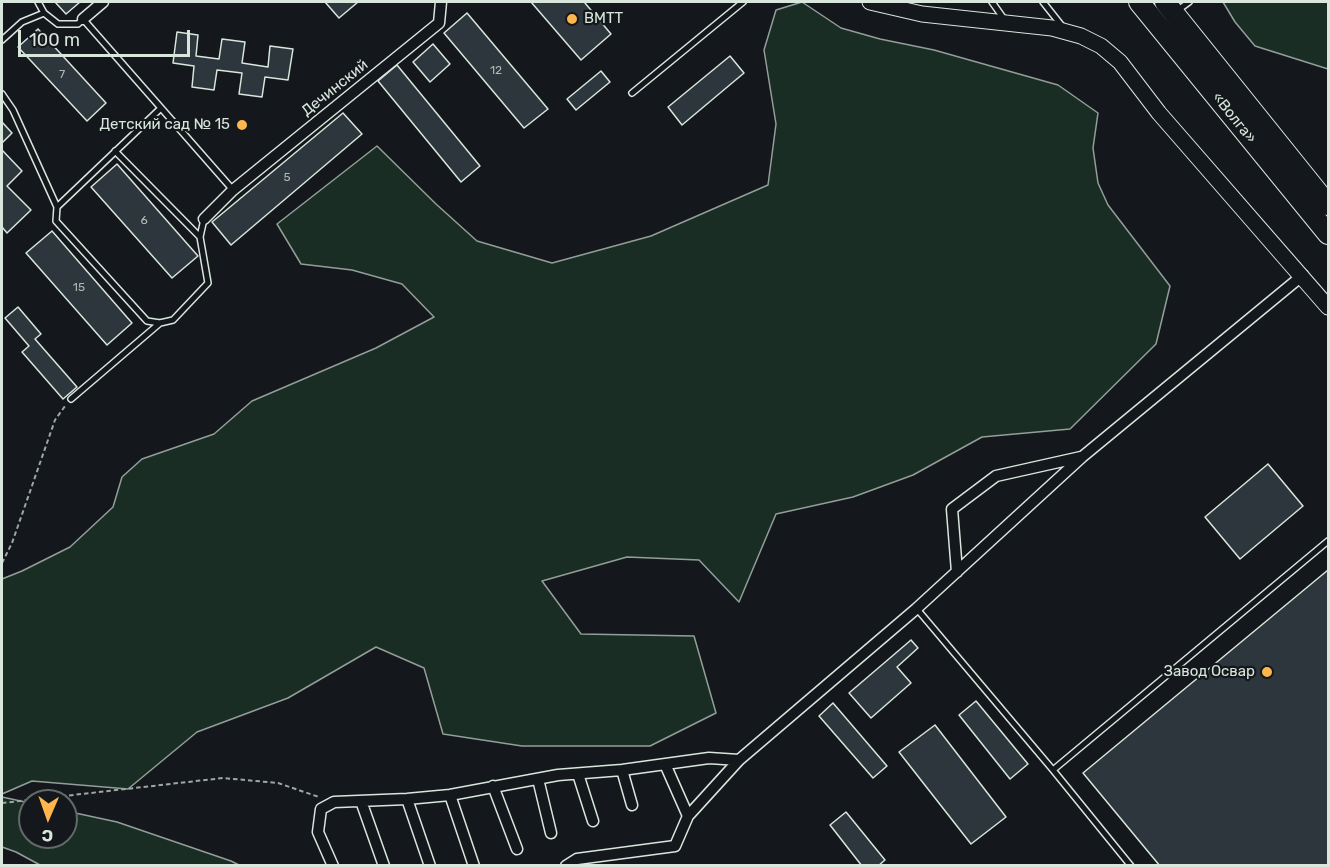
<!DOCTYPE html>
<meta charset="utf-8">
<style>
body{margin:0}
#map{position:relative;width:1330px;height:867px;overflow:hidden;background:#14181c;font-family:Rubik,sans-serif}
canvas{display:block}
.frame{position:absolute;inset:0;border:3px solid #d8e6dc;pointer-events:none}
.north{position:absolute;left:18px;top:789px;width:60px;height:60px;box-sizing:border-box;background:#14181c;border:2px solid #626a69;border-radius:50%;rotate:182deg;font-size:16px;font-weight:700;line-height:24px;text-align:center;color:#d8e6dc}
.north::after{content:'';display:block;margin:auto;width:21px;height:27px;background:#ffb74d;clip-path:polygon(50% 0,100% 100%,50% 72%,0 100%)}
.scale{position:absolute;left:18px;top:30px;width:172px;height:27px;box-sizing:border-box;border:3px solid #d8e6dc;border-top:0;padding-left:8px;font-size:18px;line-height:21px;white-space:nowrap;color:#d8e6dc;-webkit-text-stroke:4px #14181c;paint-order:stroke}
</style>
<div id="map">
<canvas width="1330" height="867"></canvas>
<div class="frame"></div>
<div class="north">С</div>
<div class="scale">100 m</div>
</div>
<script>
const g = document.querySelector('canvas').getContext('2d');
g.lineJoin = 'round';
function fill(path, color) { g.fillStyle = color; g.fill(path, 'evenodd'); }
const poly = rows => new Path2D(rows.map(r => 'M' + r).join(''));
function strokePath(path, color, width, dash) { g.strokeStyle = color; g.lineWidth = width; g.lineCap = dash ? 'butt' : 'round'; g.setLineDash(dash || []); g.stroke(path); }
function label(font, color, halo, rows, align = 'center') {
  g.font = font + ' Rubik,sans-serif'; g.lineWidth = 4.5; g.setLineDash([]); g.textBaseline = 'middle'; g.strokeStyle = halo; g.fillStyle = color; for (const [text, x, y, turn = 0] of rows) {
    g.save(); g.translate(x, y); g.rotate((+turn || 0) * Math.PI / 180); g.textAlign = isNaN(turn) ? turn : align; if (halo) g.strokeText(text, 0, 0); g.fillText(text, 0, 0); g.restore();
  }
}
const green = poly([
 [802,2,841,28,880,39,934,50,1058,85,1098,113,1093,148,1098,183,1108,205,1170,286,1156,344,1070,429,982,437,913,475,853,497,776,514,739,602,699,560,627,557,542,581,581,634,694,636,716,713,650,746,522,746,443,734,424,668,376,647,288,698,197,732,128,789,32,781,2,794,2,579,22,571,70,547,113,507,122,477,142,459,214,434,252,401,376,348,434,317,402,284,352,270,301,264,277,224,377,146,436,204,477,241,552,263,651,236,768,185,776,124,764,50,776,10,802,2],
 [1223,2,1328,2,1328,69,1255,46,1235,22,1223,2],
 [2,797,30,803,30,837,66,837,66,811,117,822,231,861,239,865,40,865,16,852,2,847,2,797]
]);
fill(green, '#1a2d24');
strokePath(green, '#939e99', 1.5);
const building = poly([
 [55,2,80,2,66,14,55,2],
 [325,2,358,2,339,18,325,2],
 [531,2,586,2,585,3,611,34,581,60,531,2],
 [467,13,548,109,524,128,444,33,467,13],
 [38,29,106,103,87,121,18,47,38,29],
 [177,32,198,35,196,56,219,59,222,39,245,42,242,63,268,67,270,46,293,49,288,80,265,77,262,97,239,94,242,73,217,70,214,90,192,87,194,66,173,63,177,32],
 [433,44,450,64,430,82,413,62,433,44],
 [730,56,744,73,682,125,668,107,730,56],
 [397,65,480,166,461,182,378,81,397,65],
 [601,71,610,82,576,110,567,99,601,71],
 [343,113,362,134,231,245,212,222,343,113],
 [2,122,12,133,2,143,2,122],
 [2,150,22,171,7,186,31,210,7,233,2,227,2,150],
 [117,164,198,256,172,278,91,187,117,164],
 [52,231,132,323,107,345,26,253,52,231],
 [18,307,41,334,35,339,77,387,63,399,22,352,29,346,5,318,18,307],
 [1268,464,1303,506,1240,559,1205,517,1268,464],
 [1328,570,1328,866,1160,866,1083,773,1328,570],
 [911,640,918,648,897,667,911,683,871,718,849,693,911,640],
 [976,701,1028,764,1010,779,959,715,976,701],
 [833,703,887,766,873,778,819,716,833,703],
 [935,725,1006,817,971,844,899,752,935,725],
 [846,812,885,860,878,866,862,866,830,825,846,812]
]);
fill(building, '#2c363c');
strokePath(building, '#d8e6dc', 1.5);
const lane = poly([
 [38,2,44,13,58,24,78,24,83,19,233,190],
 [992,2,1004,19],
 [1043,2,1062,26],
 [1178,10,1189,2],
 [2,40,22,22,44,13],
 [632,93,743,2],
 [2,94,13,110,57,207],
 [161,108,57,207,56,221,147,321,160,323,173,320,208,283,200,237,204,219],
 [115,151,200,237],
 [71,399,160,323],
 [917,609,1053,770,1328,541],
 [1053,770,1131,866]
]);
const street = poly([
 [83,19,103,2],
 [204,219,233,190,439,23,441,2],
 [957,572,952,509,996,476,1081,457],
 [665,764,688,816],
 [622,770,632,805],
 [578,774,593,821],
 [538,779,551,833],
 [493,786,517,849],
 [450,795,474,866],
 [407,799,430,866],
 [361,801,384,866],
 [333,866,318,832,321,809,334,802,407,799,450,795,558,775,622,770,709,758,739,760],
 [566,866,577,859,675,846,688,816,739,760,916,609,1082,457,1303,275]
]);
const secondary = poly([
 [870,2,922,14,1052,28,1081,36,1101,46,1120,62,1159,113,1328,307]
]);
const highway = poly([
 [1139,2,1328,234],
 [1165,2,1328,205]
]);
strokePath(lane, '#d8e6dc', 8);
strokePath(street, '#d8e6dc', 13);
strokePath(secondary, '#d8e6dc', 17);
strokePath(highway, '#d8e6dc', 22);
strokePath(poly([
 [2,563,12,543,55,420,65,406],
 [2,803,223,778,278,783,319,797]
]), '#9da8a2', 2, [4.5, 3]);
strokePath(lane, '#14181c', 5);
strokePath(street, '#14181c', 10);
strokePath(secondary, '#14181c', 15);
strokePath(highway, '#14181c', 20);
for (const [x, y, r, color] of [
 [572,19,6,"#ffb74d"],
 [242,125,6,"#ffb74d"],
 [1267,672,6,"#ffb74d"]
]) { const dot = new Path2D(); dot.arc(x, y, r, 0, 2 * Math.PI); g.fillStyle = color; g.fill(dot); strokePath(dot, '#14181c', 2); }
label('12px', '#adbab4', null, [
 ["12",496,71],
 ["7",62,75],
 ["5",287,178],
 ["6",144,221],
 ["15",79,288]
]);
label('15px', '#d8e6dc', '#14181c', [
 ["ВМТТ",584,19,"left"],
 ["Детский сад № 15",230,125],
 ["Завод Освар",1255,672]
], 'right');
label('15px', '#d8e6dc', '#14181c', [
 ["Дечинский",335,88,-39],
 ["«Волга»",1234,118,51]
]);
</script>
